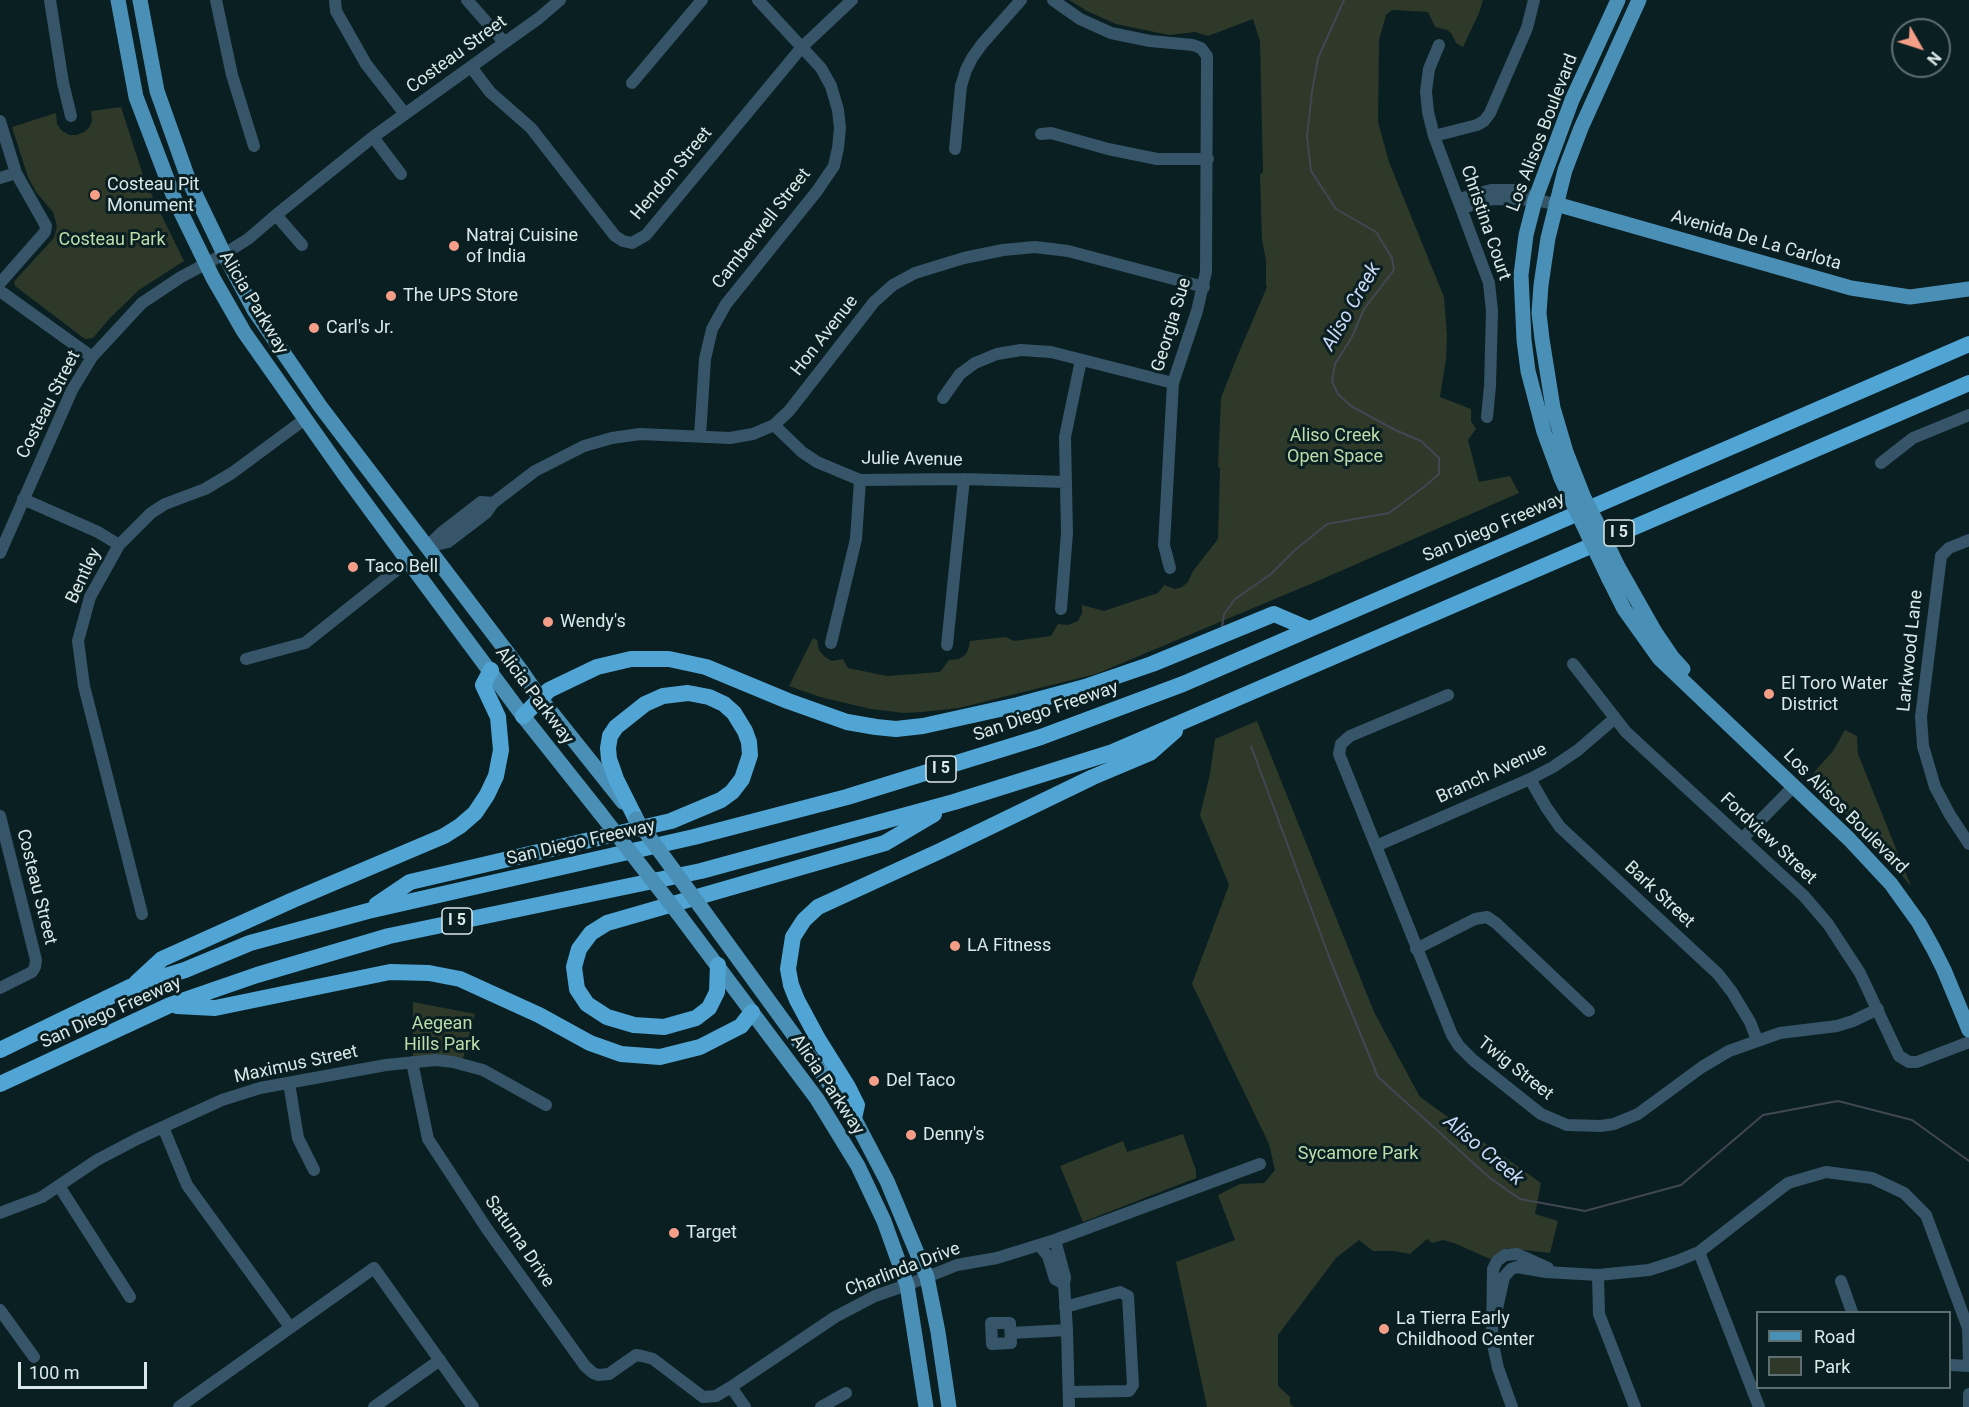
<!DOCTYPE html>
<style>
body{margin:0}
#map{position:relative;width:1969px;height:1407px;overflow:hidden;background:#0a1f21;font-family:Roboto,sans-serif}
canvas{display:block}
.legend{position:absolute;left:1756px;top:1311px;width:195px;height:78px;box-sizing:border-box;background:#0a1f21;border:2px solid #5e6f71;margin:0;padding:8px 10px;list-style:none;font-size:18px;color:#dbe8e9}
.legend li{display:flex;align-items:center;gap:12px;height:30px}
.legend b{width:30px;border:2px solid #5e6f71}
.north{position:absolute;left:1891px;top:18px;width:60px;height:60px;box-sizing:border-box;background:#0a1f21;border:2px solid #5e6f71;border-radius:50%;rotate:129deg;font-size:16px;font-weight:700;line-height:24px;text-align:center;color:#dbe8e9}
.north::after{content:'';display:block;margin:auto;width:21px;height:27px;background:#f49e87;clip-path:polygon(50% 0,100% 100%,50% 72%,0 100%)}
.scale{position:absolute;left:18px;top:1362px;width:129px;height:27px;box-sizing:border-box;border:3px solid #dbe8e9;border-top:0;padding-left:8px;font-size:18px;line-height:21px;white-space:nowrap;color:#dbe8e9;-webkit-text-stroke:4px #0a1f21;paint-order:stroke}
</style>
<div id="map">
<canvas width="1969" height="1407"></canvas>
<ul class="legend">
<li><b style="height:8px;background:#4a8fb6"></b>Road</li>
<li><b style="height:16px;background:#2e3929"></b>Park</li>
</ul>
<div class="north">N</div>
<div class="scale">100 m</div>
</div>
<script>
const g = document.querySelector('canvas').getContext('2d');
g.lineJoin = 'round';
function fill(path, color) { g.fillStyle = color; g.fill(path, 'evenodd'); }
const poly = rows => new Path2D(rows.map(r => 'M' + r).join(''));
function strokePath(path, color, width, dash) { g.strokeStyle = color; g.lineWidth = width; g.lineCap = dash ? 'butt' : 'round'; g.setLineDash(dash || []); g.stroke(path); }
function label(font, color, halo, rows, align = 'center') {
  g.font = font + ' Roboto,sans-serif'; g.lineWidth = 6; g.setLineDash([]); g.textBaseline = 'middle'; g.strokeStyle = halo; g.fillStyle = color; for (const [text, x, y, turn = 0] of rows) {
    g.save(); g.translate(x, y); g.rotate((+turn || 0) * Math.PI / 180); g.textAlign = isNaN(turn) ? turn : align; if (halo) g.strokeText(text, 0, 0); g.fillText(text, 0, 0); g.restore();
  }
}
fill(poly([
 [1069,0,1483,0,1479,13,1463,47,1456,43,1451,33,1447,30,1435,27,1428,12,1392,10,1386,15,1379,40,1378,122,1389,162,1444,297,1447,335,1446,359,1440,397,1471,409,1471,421,1476,429,1468,440,1479,482,1510,476,1519,493,1320,580,1096,674,959,708,922,712,904,713,871,709,820,697,789,686,813,638,817,640,819,650,825,657,832,661,843,659,848,668,887,676,940,672,949,660,959,659,965,655,968,650,970,641,1006,637,1014,641,1051,636,1058,624,1068,625,1078,621,1082,613,1082,605,1104,611,1158,593,1164,585,1175,589,1182,587,1188,582,1193,571,1218,539,1220,468,1218,467,1221,398,1237,357,1267,287,1266,286,1266,261,1262,239,1260,175,1263,172,1260,41,1253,19,1208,36,1195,32,1169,35,1116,24,1087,11],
 [121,107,142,172,154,200,184,261,139,290,110,318,93,338,85,339,15,286,14,282,18,277,54,238,57,226,53,212,36,192,28,177,12,127,56,113,57,124,61,130,69,135,76,135,84,132,89,128,92,121,91,111],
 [1257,721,1374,1012,1420,1097,1541,1183,1535,1214,1558,1221,1550,1253,1507,1248,1490,1259,1454,1243,1443,1240,1432,1243,1427,1239,1410,1254,1394,1251,1373,1251,1359,1240,1336,1258,1278,1335,1278,1386,1290,1397,1290,1404,1294,1407,1207,1407,1176,1262,1235,1240,1218,1195,1240,1184,1264,1183,1275,1170,1269,1144,1192,984,1229,885,1200,815,1210,774,1215,739],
 [1845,730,1857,736,1858,754,1911,886,1861,829,1808,779,1833,751],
 [413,1002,475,1014,462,1062,413,1058],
 [1183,1134,1196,1170,1196,1178,1083,1222,1060,1166,1123,1141,1127,1152]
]), '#2e3929');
strokePath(poly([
 [1222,627,1224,614,1235,599,1271,574,1295,550,1327,524,1389,513,1424,487,1439,474,1439,458,1421,441,1395,430,1351,406,1338,394,1332,382,1335,364,1352,337,1364,309,1394,270,1392,258,1376,232,1336,209,1311,171,1307,137,1312,92,1318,58,1344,0],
 [1251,746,1331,962,1378,1077,1490,1178,1520,1199,1585,1211,1681,1185,1763,1115,1838,1101,1912,1120,1969,1161]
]), '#424754', 2);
strokePath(poly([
 [50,0,63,83,71,116],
 [216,0,232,75,254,146],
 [335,0,336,11,366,64,405,114],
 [467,0,504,42],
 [1053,0,1080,19,1111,33,1150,41,1193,45,1201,48,1207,56,1206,272,1197,311,1173,383,1164,545,1170,568],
 [1439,45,1429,69,1426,91,1428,112,1434,136,1489,283,1492,311,1490,386,1487,417],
 [471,67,490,92,531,128,615,236,623,241,632,243,646,235,802,47,852,0],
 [632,83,702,0],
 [0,121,16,173,46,226,45,232,0,283],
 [1041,134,1051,133,1108,149,1157,159,1208,159],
 [1434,136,1477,125,1484,121,1490,113,1527,28,1534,0],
 [373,137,401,174],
 [955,149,961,86,966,70,972,58,982,44,1021,0],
 [0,178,16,173],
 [1459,199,1491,190,1519,190,1534,199],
 [1462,208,1493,199,1535,200,1556,204],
 [276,215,302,245],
 [0,291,92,357],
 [943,398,960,374,975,363,997,354,1021,350,1051,352,1173,383],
 [774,425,802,452,817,462,860,480,964,479,1066,482],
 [700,436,705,359,712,329,726,304,817,191,834,166,838,148,840,128,838,110,831,86,821,68,758,0],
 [1881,463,1913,438,1969,415],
 [23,499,98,532,119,545],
 [1969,540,1949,548,1941,556,1921,717,1923,746,1935,787,1950,815,1969,844],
 [427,547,448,542,486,513,493,503,535,471,584,446,612,438,640,434,730,438,753,434,774,425,789,411,874,302,893,285,915,273,964,258,1003,250,1035,247,1068,251,1204,287],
 [427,547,441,533,481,502,493,503],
 [0,553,72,390,92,357,142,303,181,277,224,254,248,239,276,215,373,137,539,18,560,0],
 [1061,609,1067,533,1065,437,1081,360],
 [831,643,856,539,860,480],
 [947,645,964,479],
 [246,659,305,643,408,561],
 [1573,664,1626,732,1804,896,1828,924,1860,973,1899,1056,1909,1062,1917,1062,1969,1042],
 [1448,695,1350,736,1341,744,1339,754,1452,1035,1459,1046,1473,1060,1541,1114,1567,1125,1601,1126,1614,1124,1638,1114,1702,1067,1729,1051,1780,1033,1837,1026,1853,1021,1878,1009],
 [1530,779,1546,807,1560,827,1718,974,1732,992,1750,1022,1757,1040],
 [0,816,36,960,35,967,32,972,0,988],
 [1742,839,1793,787],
 [1376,846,1530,779,1553,767,1578,750,1614,719],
 [142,914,84,686,78,641,90,597,119,545,151,513,165,504,205,489,232,473,305,419],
 [1416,949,1475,919,1487,917,1496,923,1589,1011],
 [412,1062,428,1139,487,1229,585,1366,593,1373,598,1375,609,1374,636,1355,642,1356,653,1359,703,1397,716,1396,731,1387,835,1317,875,1296,907,1285,957,1265,997,1258,1055,1240,1260,1164],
 [289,1083,298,1138,314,1170],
 [163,1127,187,1185,290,1327],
 [59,1186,130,1297],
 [0,1213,42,1197,97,1160,139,1138,222,1100,260,1088,386,1065,436,1060,453,1062,483,1070,546,1105],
 [1055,1240,1065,1277,1064,1284,1067,1330,1069,1407],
 [1039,1245,1048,1256,1055,1279,1064,1284],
 [1699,1252,1759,1407],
 [1598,1275,1599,1314,1635,1407],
 [1841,1281,1852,1312],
 [1065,1307,1120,1292,1128,1296,1133,1385,1129,1391,1069,1392],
 [0,1310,34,1357],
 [1493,1322,1495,1318,1504,1277,1511,1269,1517,1267,1546,1272,1598,1275,1649,1270,1677,1261,1699,1252,1788,1183,1826,1172,1872,1178,1904,1193,1926,1215,1968,1328,1969,1363],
 [991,1323,1010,1323,1011,1343,992,1344,991,1323],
 [1011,1333,1067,1330],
 [1950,1365,1969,1366],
 [731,1387,745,1407],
 [179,1407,374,1268,473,1407],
 [374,1407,440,1360],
 [821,1407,846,1393],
 [1512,1407,1498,1368,1492,1340,1493,1269,1497,1261,1505,1255,1517,1254,1548,1268],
 [1969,1407,1969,1394]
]), '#365568', 12);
strokePath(poly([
 [118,0,136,97,175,200,213,278,244,332,344,474,408,561,523,716,600,813],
 [140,0,157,91,189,181,224,254,254,310,320,406,520,669,540,698,623,802],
 [1556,204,1851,288,1910,297,1969,289],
 [1561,478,1544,432,1528,371,1524,340,1521,275,1526,235,1535,200,1572,100,1618,0],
 [1584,498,1566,452,1553,408,1542,339,1539,313,1541,285,1548,238,1565,170,1581,128,1639,0],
 [1617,565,1655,632,1672,657,1683,669],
 [1609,579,1624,609,1659,658,1849,839,1891,884,1919,923,1933,948,1944,970,1969,1030],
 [700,906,854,1118,887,1181,927,1277,938,1332,949,1407],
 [677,912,817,1099,858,1166,884,1221,907,1285,926,1407]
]), '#4a8fb6', 15);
strokePath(poly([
 [523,716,549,690,597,667,631,659,669,659,706,667,788,701,847,722,876,727,896,729,923,726,1018,705,1085,687,1152,664,1274,614,1309,629],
 [376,905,410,882,671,821,721,800,732,792,742,779,750,755,749,742,745,731,734,713,724,704,709,697,688,693,663,696,645,704,616,727,610,736,608,748,609,759,616,779,636,819],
 [718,965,717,992,709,1008,696,1018,664,1027,634,1025,607,1017,587,1004,577,989,574,967,579,949,591,933,607,923,885,843,934,814],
 [136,983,162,959,293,900,444,836,460,826,475,813,487,795,496,776,501,750,498,717,483,685,491,670],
 [177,1006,215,1008,390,972,429,973,460,979,539,1015,590,1043,621,1054,660,1057,700,1047,741,1026,752,1012],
 [0,1050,130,987,185,970,250,943,368,911,694,837,847,797,1041,737,1183,684,1969,344],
 [0,1084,170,1005,257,975,389,936,701,871,954,802,1110,753,1969,383],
 [854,1118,857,1105,848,1087,818,1039,797,1000,791,985,788,969,793,937,804,920,818,907,940,851,1093,777,1150,753,1175,731]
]), '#51a5d5', 16);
strokePath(poly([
 [1561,478,1609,579],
 [1584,498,1599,527],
 [1600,529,1617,565],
 [600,813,677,912],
 [636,819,700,906]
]), '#4a8fb6', 15);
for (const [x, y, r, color] of [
 [95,195,6,"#f49e87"],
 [454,246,6,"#f49e87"],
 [391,296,6,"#f49e87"],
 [314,328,6,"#f49e87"],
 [353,567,6,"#f49e87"],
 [548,622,6,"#f49e87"],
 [1769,694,6,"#f49e87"],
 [955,946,6,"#f49e87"],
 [874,1081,6,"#f49e87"],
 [911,1135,6,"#f49e87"],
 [674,1233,6,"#f49e87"],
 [1384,1329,6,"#f49e87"]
]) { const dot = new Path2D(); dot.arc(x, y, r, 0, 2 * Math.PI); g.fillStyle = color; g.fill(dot); strokePath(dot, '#0a1f21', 2); }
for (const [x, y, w] of [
 [1619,533,30],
 [941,769,30],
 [457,921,30]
]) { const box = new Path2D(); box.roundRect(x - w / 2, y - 13, w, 26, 4.5); g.fillStyle = '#0a1f21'; g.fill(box); strokePath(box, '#dbe8e9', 1.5); }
label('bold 16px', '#dbe8e9', null, [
 ["I 5",1619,533],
 ["I 5",941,769],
 ["I 5",457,921]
]);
label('18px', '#dbe8e9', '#0a1f21', [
 ["Costeau Street",457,55,-36],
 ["Los Alisos Boulevard",1543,133,-69],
 ["Hendon Street",672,174,-50],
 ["Christina Court",1485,223,71],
 ["Camberwell Street",762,229,-52],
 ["Avenida De La Carlota",1756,241,16],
 ["Alicia Parkway",253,303,59],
 ["Georgia Sue",1172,325,-73],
 ["Hon Avenue",825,336,-52],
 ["Costeau Street",49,405,-63],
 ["Julie Avenue",912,460,1],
 ["San Diego Freeway",1494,528,-23],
 ["Bentley",84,576,-65],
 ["Larkwood Lane",1911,651,-84],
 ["Alicia Parkway",534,696,53],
 ["San Diego Freeway",1046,712,-19],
 ["Branch Avenue",1492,774,-25],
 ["Los Alisos Boulevard",1845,812,45],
 ["Fordview Street",1768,839,43],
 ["San Diego Freeway",581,843,-13],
 ["Costeau Street",36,887,76],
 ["Bark Street",1659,895,43],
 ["San Diego Freeway",111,1013,-24],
 ["Maximus Street",296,1065,-12],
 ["Twig Street",1515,1069,38],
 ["Alicia Parkway",827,1085,56],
 ["Saturna Drive",519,1242,55],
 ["Charlinda Drive",903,1270,-21]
]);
label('18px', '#dbe8e9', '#0a1f21', [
 ["Costeau Pit",107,185],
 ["Monument",107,206],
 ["Natraj Cuisine",466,236],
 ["of India",466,257],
 ["The UPS Store",403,296],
 ["Carl's Jr.",326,328],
 ["Taco Bell",365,567],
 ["Wendy's",560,622],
 ["El Toro Water",1781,684],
 ["District",1781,705],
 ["LA Fitness",967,946],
 ["Del Taco",886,1081],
 ["Denny's",923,1135],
 ["Target",686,1233],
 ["La Tierra Early",1396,1319],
 ["Childhood Center",1396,1340]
], 'left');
label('18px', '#bbdeab', '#0a1f21', [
 ["Costeau Park",112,240],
 ["Aliso Creek",1335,436],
 ["Open Space",1335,457],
 ["Aegean",442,1024],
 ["Hills Park",442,1045],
 ["Sycamore Park",1358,1154]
]);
label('italic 20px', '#cdd9f9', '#0a1f21', [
 ["Aliso Creek",1352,307,-60],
 ["Aliso Creek",1483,1151,40]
]);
</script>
